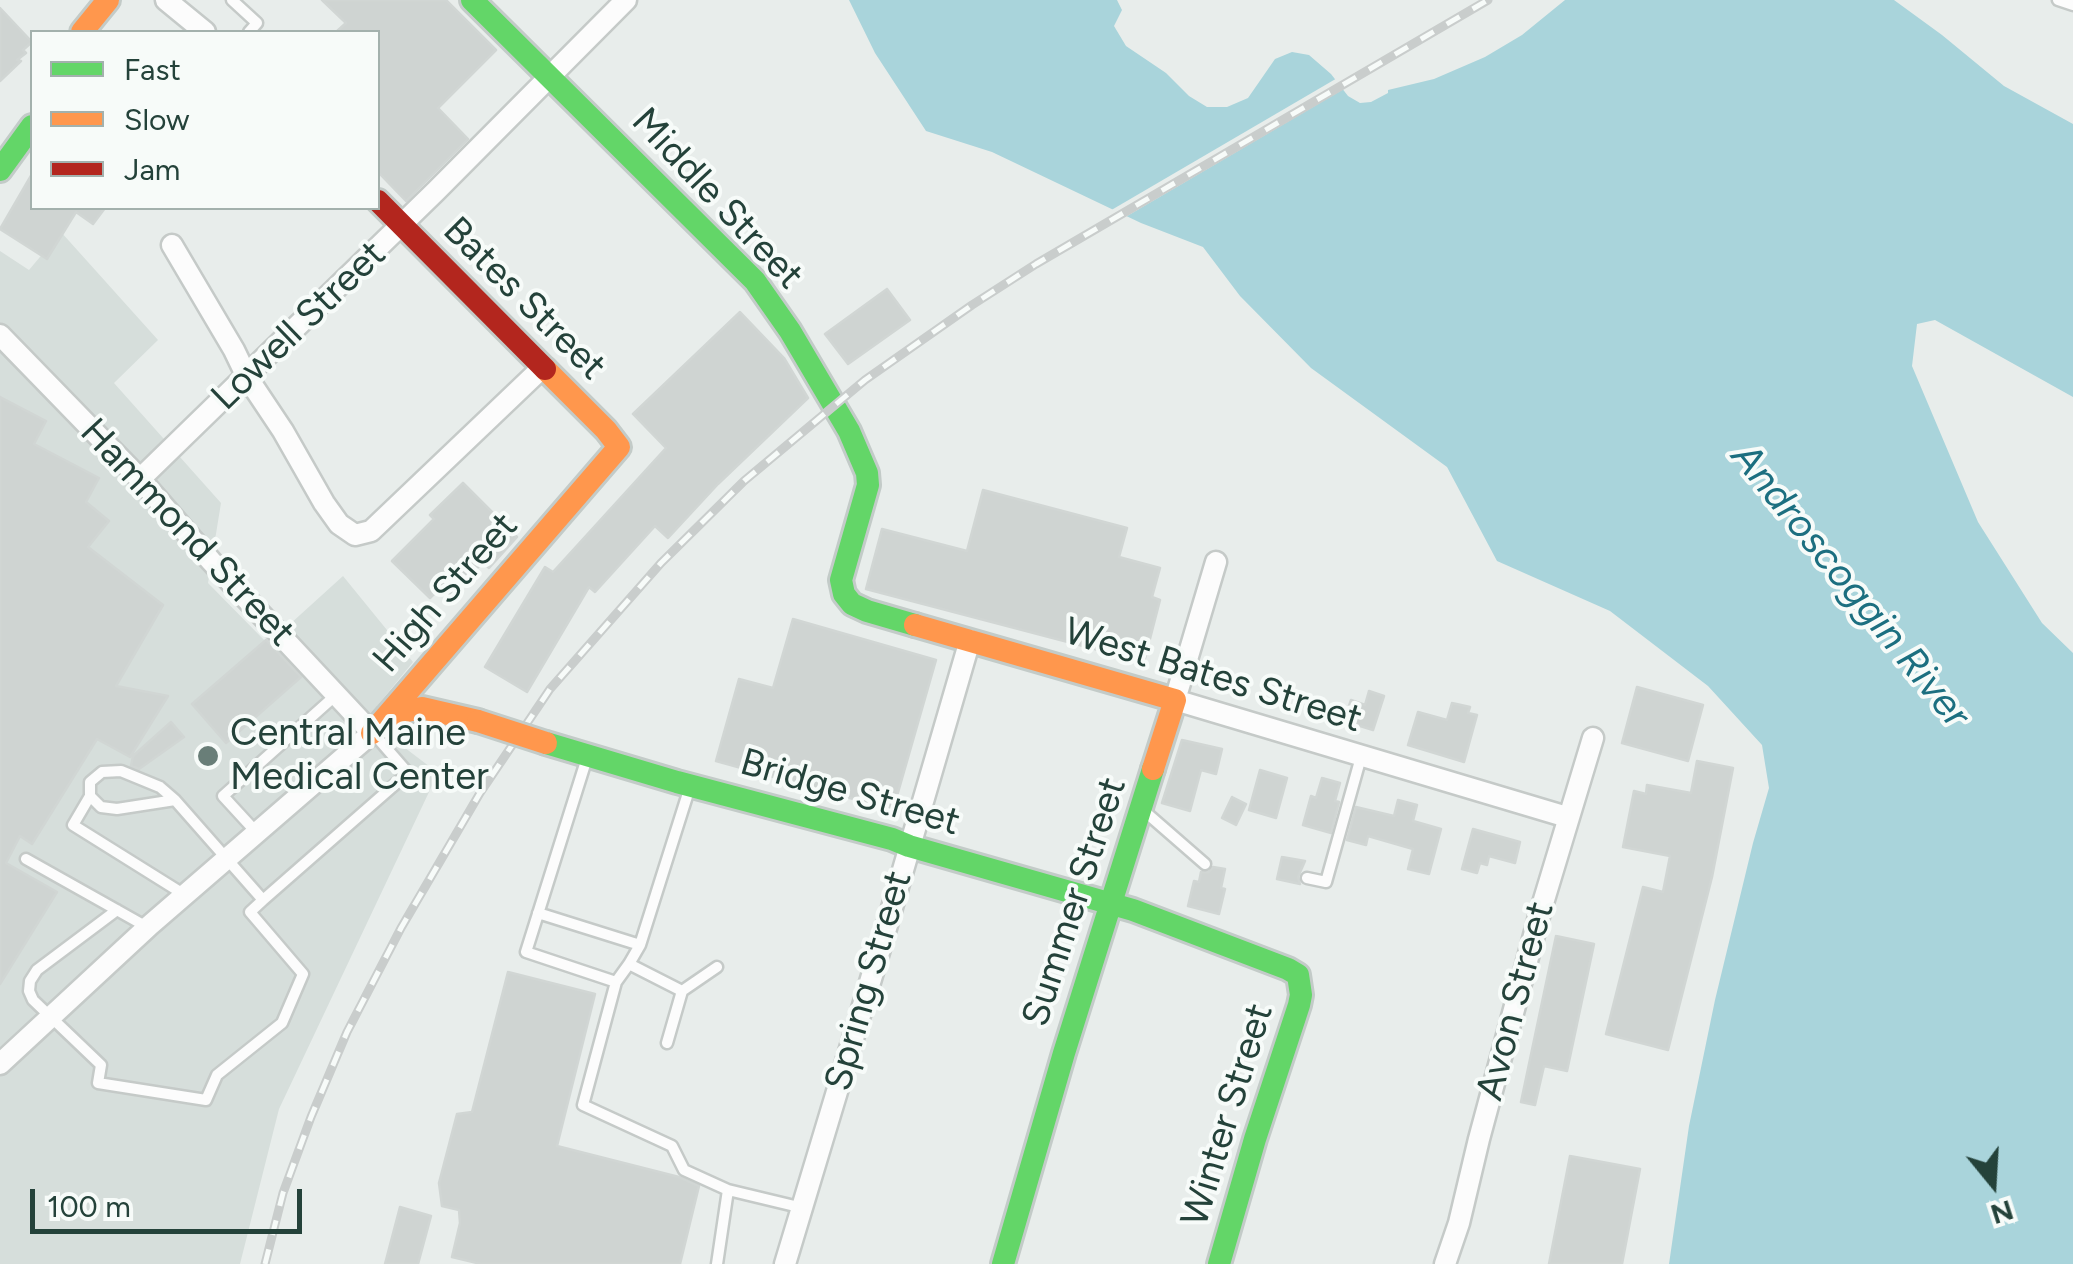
<!DOCTYPE html>
<style>
body{margin:0}
#map{position:relative;width:2073px;height:1264px;overflow:hidden;background:#e8edeb;font-family:Figtree,sans-serif}
canvas{display:block}
.legend{position:absolute;left:30px;top:30px;width:350px;height:180px;box-sizing:border-box;background:#f7fbf9;border:2px solid #a3b1ad;margin:0;padding:12px 18px;list-style:none;font-size:30px;color:#24423a}
.legend li{display:flex;align-items:center;gap:20px;height:50px}
.legend b{width:50px;border:2px solid #a3b1ad}
.north{position:absolute;left:1943px;top:1134px;width:100px;height:100px;-webkit-text-stroke:8px #f7fbf9;paint-order:stroke;rotate:162deg;font-size:28px;font-weight:700;line-height:40px;text-align:center;color:#24423a}
.north::after{content:'';display:block;margin:auto;width:35px;height:45px;background:#24423a;clip-path:polygon(50% 0,100% 100%,50% 72%,0 100%)}
.scale{position:absolute;left:30px;top:1189px;width:272px;height:45px;box-sizing:border-box;border:5px solid #24423a;border-top:0;padding-left:12px;font-size:30px;line-height:35px;white-space:nowrap;color:#24423a;-webkit-text-stroke:8px #f7fbf9;paint-order:stroke}
</style>
<div id="map">
<canvas width="2073" height="1264"></canvas>
<ul class="legend">
<li><b style="height:12px;background:#63d668"></b>Fast</li>
<li><b style="height:12px;background:#ff974d"></b>Slow</li>
<li><b style="height:12px;background:#b3261e"></b>Jam</li>
</ul>
<div class="north">N</div>
<div class="scale">100 m</div>
</div>
<script>
const g = document.querySelector('canvas').getContext('2d');
g.lineJoin = 'round';
function fill(path, color) { g.fillStyle = color; g.fill(path, 'evenodd'); }
const poly = rows => new Path2D(rows.map(r => 'M' + r).join(''));
function strokePath(path, color, width, dash) { g.strokeStyle = color; g.lineWidth = width; g.lineCap = dash ? 'butt' : 'round'; g.setLineDash(dash || []); g.stroke(path); }
function label(font, color, halo, rows, align = 'center') {
  g.font = font + ' Figtree,sans-serif'; g.lineWidth = 8; g.setLineDash([]); g.textBaseline = 'middle'; g.strokeStyle = halo; g.fillStyle = color; for (const [text, x, y, turn = 0] of rows) {
    g.save(); g.translate(x, y); g.rotate((+turn || 0) * Math.PI / 180); g.textAlign = isNaN(turn) ? turn : align; if (halo) g.strokeText(text, 0, 0); g.fillText(text, 0, 0); g.restore();
  }
}
fill(poly([
 [61,232,158,340,114,383,221,503,208,583,268,644,343,576,413,662,377,706,392,738,438,773,279,1109,240,1264,0,1264,0,251,29,270]
]), '#d6dedb');
fill(poly([
 [849,0,1117,0,1122,10,1114,26,1126,46,1166,73,1189,96,1207,107,1227,107,1248,98,1275,59,1292,52,1309,55,1331,74,1348,96,1360,103,1371,102,1388,93,1388,90,1434,79,1485,57,1522,35,1565,0,1894,0,1942,35,2004,86,2073,124,2073,397,1935,320,1917,324,1912,366,1978,522,2042,623,2073,653,2073,1264,1669,1264,1689,1126,1715,1000,1753,843,1769,788,1762,745,1708,686,1610,611,1497,561,1447,467,1311,368,1240,296,1203,247,1141,223,992,152,926,131,875,53]
]), '#a9d4db');
fill(poly([
 [1339,77,1347,87,1122,219,1108,212]
]), '#e8edeb');
const building = poly([
 [322,0,446,0,496,50,438,108,468,139,406,201,378,172,378,32,336,32,346,23,322,0],
 [0,8,32,42,23,50,26,53,17,60,21,61,0,81,0,8],
 [32,174,32,208,105,208,93,224,76,212,47,259,0,229,32,174],
 [887,289,910,320,848,364,825,334,887,289],
 [740,312,784,358,808,398,718,484,668,538,655,526,595,592,589,587,527,692,485,667,545,567,553,572,666,448,633,414,740,312],
 [0,397,46,421,34,444,99,478,86,502,109,521,88,547,163,605,116,686,168,696,130,757,97,739,32,844,20,836,6,863,57,892,0,984,0,397],
 [463,483,517,537,489,568,483,562,450,595,442,586,430,598,392,561,434,519,430,515,463,483],
 [983,490,1127,528,1119,557,1160,568,1152,597,1160,600,1144,662,866,589,882,529,967,551,983,490],
 [793,619,936,660,893,810,716,761,739,679,773,688,793,619],
 [266,640,301,677,226,743,192,704,266,640],
 [1637,687,1703,705,1688,761,1622,743,1637,687],
 [1369,691,1384,696,1373,730,1344,721,1351,700,1365,705,1369,691],
 [1452,703,1470,707,1468,713,1477,715,1464,762,1408,745,1418,712,1447,720,1452,703],
 [171,722,184,737,139,769,131,766,133,756,171,722],
 [1182,740,1222,749,1216,774,1201,770,1190,811,1162,803,1182,740],
 [1697,761,1733,768,1712,877,1668,1050,1606,1034,1643,887,1663,892,1670,856,1623,847,1634,791,1646,794,1647,785,1691,793,1697,761],
 [1260,770,1287,778,1276,818,1249,810,1260,770],
 [1322,778,1340,783,1335,801,1339,802,1331,833,1303,825,1311,796,1316,798,1322,778],
 [1232,797,1246,804,1236,825,1222,818,1232,797],
 [1398,800,1417,805,1413,821,1441,829,1429,874,1408,869,1413,849,1368,836,1366,845,1347,840,1356,807,1394,816,1398,800],
 [1473,829,1520,842,1515,863,1489,856,1487,865,1480,863,1477,873,1462,869,1473,829],
 [1282,857,1305,861,1298,877,1300,884,1277,879,1282,857],
 [1213,867,1225,869,1221,888,1225,889,1219,914,1188,906,1194,881,1199,882,1201,872,1209,872,1213,867],
 [1556,936,1594,944,1567,1071,1544,1066,1535,1105,1521,1102,1556,936],
 [508,972,595,994,557,1146,679,1177,699,1186,680,1264,481,1264,452,1257,460,1223,459,1210,442,1206,439,1183,457,1114,472,1112,508,972],
 [1570,1156,1640,1169,1622,1264,1549,1264,1570,1156],
 [400,1207,431,1216,418,1264,385,1264,400,1207]
]);
fill(building, '#cfd4d2');
strokePath(building, '#d1d6d4', 2.5);
const lane = poly([
 [232,0,257,23,249,32],
 [2058,0,2073,5],
 [586,761,526,952,616,982,583,1105,672,1146,684,1170,728,1190,803,1208],
 [90,796,73,825,185,895],
 [175,800,117,809,101,807,90,796,90,782,102,772,121,771,160,787,175,800,263,900,408,773,374,734],
 [1143,810,1205,864],
 [257,833,223,796,336,695],
 [26,859,147,927],
 [1307,878,1326,882,1361,757],
 [117,910,37,970,30,981,29,991,33,1000,101,1065,98,1083,206,1100,217,1075,282,1023,303,974,250,912,263,900],
 [538,913,640,945,689,790],
 [629,964,682,991,667,1043],
 [616,982,629,964,640,945],
 [682,991,717,967],
 [717,1264,728,1190]
]);
const street = poly([
 [166,0,205,32],
 [172,245,234,350,247,377,283,431,324,503,339,524,355,535,371,531,543,367],
 [0,335,140,479,211,561,372,733,150,925,0,1064],
 [140,479,436,191,626,0],
 [1216,562,1175,700,1567,817],
 [785,1264,880,949,970,640],
 [1445,1264,1459,1223,1479,1139,1540,913,1593,738]
]);
const fast = poly([
 [472,0,755,281,790,331,849,431,867,473,868,485,841,580,844,594,852,604,867,611,915,625],
 [0,170,32,126],
 [546,743,677,782,892,839,909,846,1133,910,1288,969,1298,975,1301,995,1299,1005,1255,1139,1219,1264],
 [1003,1264,1064,1053,1153,769]
]);
const slow = poly([
 [82,32,108,0],
 [915,625,1175,700,1153,769],
 [386,721,397,713,422,708,478,721],
 [372,733,619,447,606,430,545,369]
]);
const jam = poly([
 [378,201,545,369]
]);
strokePath(lane, '#c5cac8', 15);
strokePath(street, '#c5cac8', 25);
strokePath(fast, '#c3cbc8', 28);
strokePath(slow, '#c3cbc8', 28);
strokePath(jam, '#c3cbc8', 28);
strokePath(lane, '#fcfcfc', 10);
strokePath(street, '#fcfcfc', 20);
strokePath(fast, '#63d668', 22);
strokePath(slow, '#ff974d', 22);
strokePath(jam, '#b3261e', 22);
const rail = poly([
 [265,1264,283,1193,311,1117,347,1032,401,928,480,793,550,689,661,563,744,481,865,380,972,305,1036,264,1488,0]
]);
strokePath(rail, '#c9cdcc', 9);
strokePath(rail, '#f7fbf9', 5, [15]);
const slowBridge = poly([
 [478,721,546,743]
]);
strokePath(slowBridge, '#c3cbc8', 28, []);
strokePath(slowBridge, '#ff974d', 22);
for (const [x, y, r, color] of [
 [208,756,12,"#697e78"]
]) { const dot = new Path2D(); dot.arc(x, y, r, 0, 2 * Math.PI); g.fillStyle = color; g.fill(dot); strokePath(dot, '#f7fbf9', 4); }
label('38px', '#24423a', '#f7fbf9', [
 ["Middle Street",717,199,47],
 ["Bates Street",524,299,45],
 ["Lowell Street",299,326,-44],
 ["Hammond Street",187,533,47],
 ["High Street",446,593,-49],
 ["West Bates Street",1213,676,17],
 ["Bridge Street",850,793,16],
 ["Summer Street",1075,902,-72],
 ["Spring Street",869,981,-74],
 ["Avon Street",1516,1001,-75],
 ["Winter Street",1228,1115,-73]
]);
label('38px', '#24423a', '#f7fbf9', [
 ["Central Maine",230,734],
 ["Medical Center",230,778]
], 'left');
label('italic 40px', '#1c6f80', '#f7fbf9', [
 ["Androscoggin River",1850,586,51]
]);
</script>
